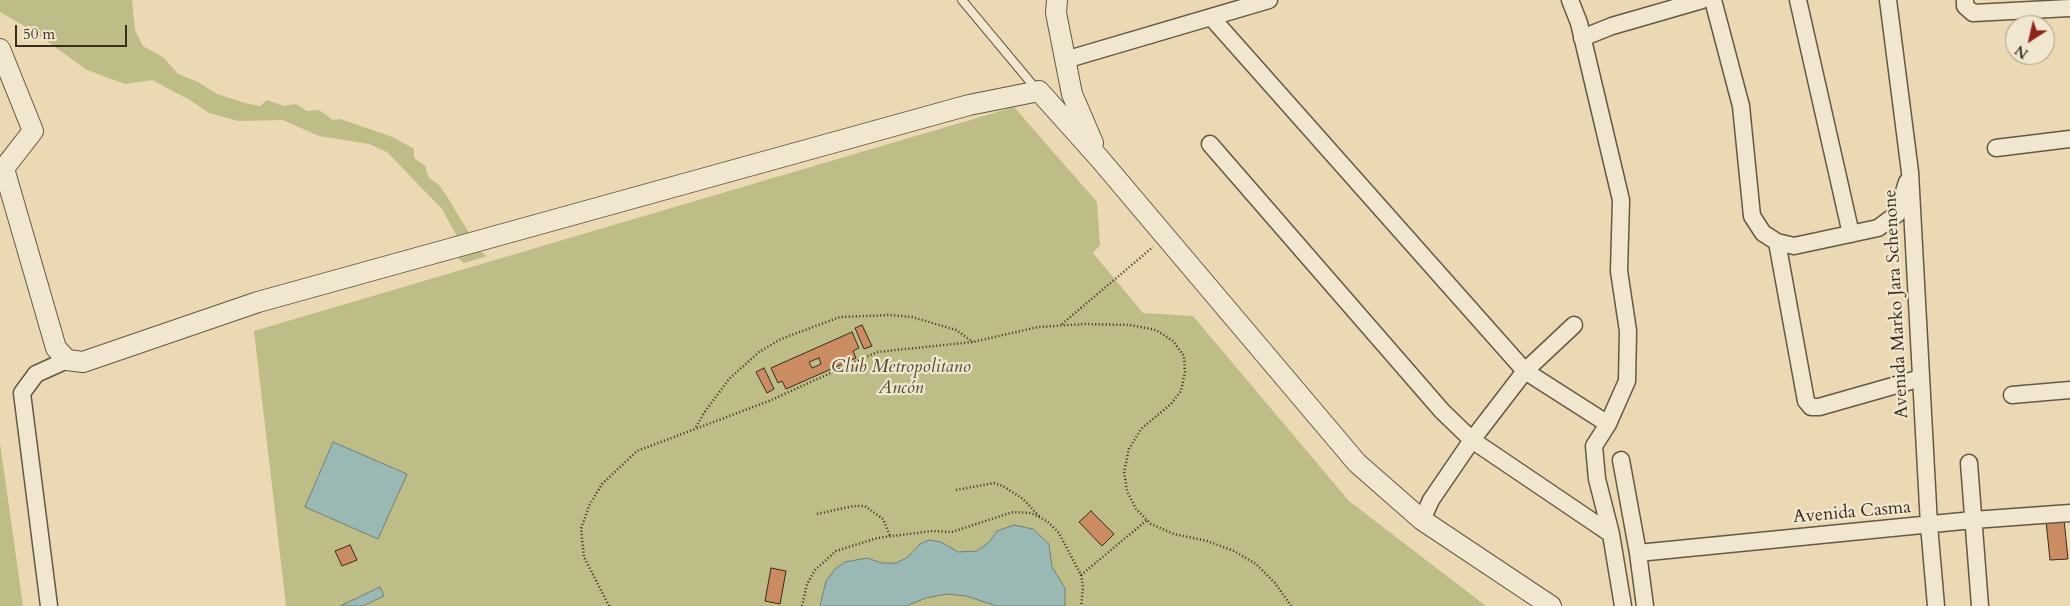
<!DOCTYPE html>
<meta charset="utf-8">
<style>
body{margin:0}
#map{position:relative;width:2070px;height:606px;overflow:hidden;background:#ead9b3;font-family:Cardo,serif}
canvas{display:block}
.north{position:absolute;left:2005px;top:15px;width:50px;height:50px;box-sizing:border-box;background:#f1e6ce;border:1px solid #a79c88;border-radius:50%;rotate:215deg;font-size:14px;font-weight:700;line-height:20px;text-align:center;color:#392d20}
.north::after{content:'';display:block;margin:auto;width:18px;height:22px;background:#8f2418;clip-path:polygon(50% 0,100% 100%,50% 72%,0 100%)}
.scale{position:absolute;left:15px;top:25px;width:112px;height:22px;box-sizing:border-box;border:2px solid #392d20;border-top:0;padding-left:6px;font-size:15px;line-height:18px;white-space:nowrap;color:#392d20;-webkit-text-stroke:4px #f1e6ce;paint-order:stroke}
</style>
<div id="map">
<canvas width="2070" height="606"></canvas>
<div class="north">N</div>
<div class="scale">50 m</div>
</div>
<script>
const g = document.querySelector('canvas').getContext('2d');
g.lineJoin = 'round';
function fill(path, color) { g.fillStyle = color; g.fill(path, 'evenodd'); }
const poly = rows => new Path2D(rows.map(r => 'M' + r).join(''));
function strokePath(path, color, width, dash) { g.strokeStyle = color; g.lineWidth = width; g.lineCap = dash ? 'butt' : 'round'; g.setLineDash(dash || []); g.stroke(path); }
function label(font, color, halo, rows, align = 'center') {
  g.font = font + ' Cardo,serif'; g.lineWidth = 4.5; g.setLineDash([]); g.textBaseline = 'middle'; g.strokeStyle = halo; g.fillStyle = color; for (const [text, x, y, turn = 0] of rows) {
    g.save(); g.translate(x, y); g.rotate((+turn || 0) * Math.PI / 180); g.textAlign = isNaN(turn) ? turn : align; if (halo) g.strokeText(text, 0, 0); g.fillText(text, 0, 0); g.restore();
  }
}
fill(poly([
 [0,0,132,0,135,30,143,46,164,58,178,74,198,82,217,94,245,103,260,106,267,100,284,106,296,104,307,111,319,110,333,120,340,119,393,137,414,149,414,158,425,166,429,178,439,185,448,198,480,251,487,256,464,263,458,258,459,240,442,209,387,152,369,144,319,136,283,120,238,121,209,113,190,100,152,80,125,84,87,70,33,31,0,12],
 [1014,107,1097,202,1100,245,1093,253,1143,313,1193,316,1349,501,1486,606,286,606,254,331],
 [0,443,23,606,0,606]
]), '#bfbd87');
const water = poly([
 [333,442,407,474,378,539,305,507,333,442],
 [1014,525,1033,529,1049,544,1052,567,1065,588,1065,606,997,606,966,596,947,594,926,598,906,606,820,606,826,581,835,569,845,562,867,558,882,563,896,563,908,557,920,544,929,540,941,542,958,552,977,551,989,542,997,531,1014,525],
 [380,587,384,596,363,606,340,606,380,587]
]);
fill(water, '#9ab9b4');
strokePath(water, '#738179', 1);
const building = poly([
 [862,325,872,346,864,349,855,328,862,325],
 [852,332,859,348,853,351,856,358,786,389,782,381,778,383,771,368,852,332],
 [819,358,821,364,812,368,809,362,819,358],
 [764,368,774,389,767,393,756,372,764,368],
 [1091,511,1114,534,1102,546,1079,522,1091,511],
 [2064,519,2068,559,2050,560,2046,521,2064,519],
 [350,545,357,560,342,566,335,551,350,545],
 [771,568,786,571,780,604,765,601,771,568]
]);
fill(building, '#cb8c61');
strokePath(building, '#392d20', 1);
const service = poly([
 [962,0,1037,90]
]);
const minor = poly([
 [1570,0,1579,23,1621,200,1619,271,1628,331,1627,381,1608,424,1594,446,1597,479,1611,534,1623,606],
 [1713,0,1741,106,1752,216,1763,233,1777,242,1794,246,1878,228,1897,214,1907,182],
 [1798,0,1851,234],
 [1888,0,1910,172,1929,525,1936,606],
 [1965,0,1965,6,1973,13,2070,8],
 [1211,17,1525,371,1608,424],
 [1582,38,1612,26,1702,0],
 [1065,60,1269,0],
 [1210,144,1442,411,1472,440,1611,534],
 [1996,148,2070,139],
 [1777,242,1806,401,1811,407,1819,407,1921,378],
 [2012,395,2070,390],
 [1621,460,1638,553,1645,606],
 [1969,463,1980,606],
 [1422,520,1431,500,1472,440,1525,371,1574,325],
 [1638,553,1973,520,2070,513],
 [49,606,22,393,36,374,67,360]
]);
const tertiary = poly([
 [1057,0,1056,13,1072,94,1093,143],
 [0,49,33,131,5,167,5,172,56,348,67,360,83,362,258,302,969,105,1039,91,1099,158,1357,463,1422,520,1551,606]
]);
strokePath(service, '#655845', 10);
strokePath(minor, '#655845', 19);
strokePath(tertiary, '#655845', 22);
strokePath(poly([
 [1062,324,1153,247],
 [696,427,704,413,729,379,759,352,781,339,840,317,890,315,912,317,956,330,973,342],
 [956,490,994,483,1003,486,1023,499,1039,516],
 [817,514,853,506,865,506,883,519,890,536],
 [1081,575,1147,520],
 [609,606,584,557,581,529,589,506,602,484,637,451,769,401,877,352,973,342,1038,327,1085,324,1130,325,1156,330,1173,341,1184,356,1185,372,1181,391,1171,404,1141,429,1129,449,1124,472,1127,491,1136,509,1151,524,1174,534,1207,541,1234,551,1256,564,1275,583,1291,606],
 [802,606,807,584,815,570,836,551,877,538,932,531,952,532,1013,512,1031,513,1047,521,1059,533,1081,575,1083,587,1081,606]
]), '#392d20', 2.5, [1, 2.5]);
strokePath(service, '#f1e6ce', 8);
strokePath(minor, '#f1e6ce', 16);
strokePath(tertiary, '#f1e6ce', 20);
label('18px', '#392d20', '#f1e6ce', [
 ["Avenida Marko Jara Schenone",1897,304,-93],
 ["Avenida Casma",1852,513,-5]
]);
label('italic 18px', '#544a35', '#f1e6ce', [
 ["Club Metropolitano",901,368],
 ["Ancón",901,389]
]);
</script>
